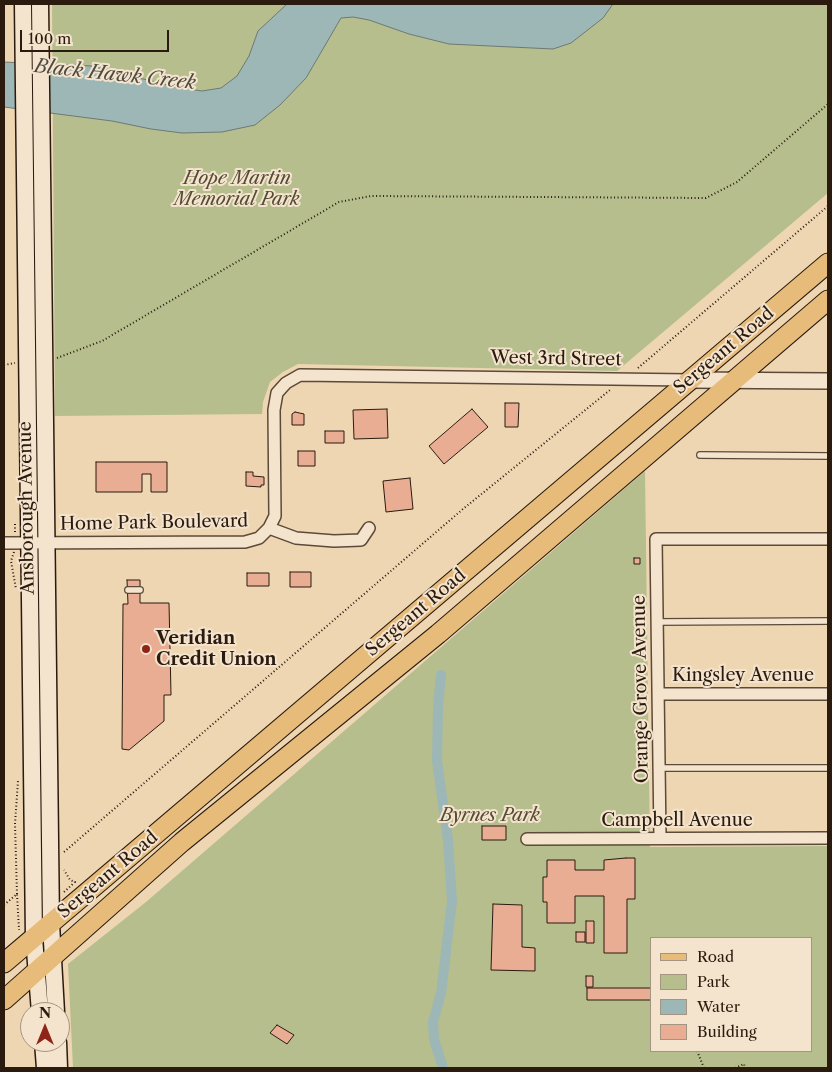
<!DOCTYPE html>
<style>
body{margin:0}
#map{position:relative;width:832px;height:1072px;overflow:hidden;background:#eed6b3;font-family:"Libre Caslon Text",serif}
canvas{display:block}
.frame{position:absolute;inset:0;border:5px solid #2b1b0f;pointer-events:none}
.legend{position:absolute;left:650px;top:937px;width:162px;height:115px;box-sizing:border-box;background:#f4e4ce;border:1px solid #a49482;margin:0;padding:6px 9px;list-style:none;font-size:15px;color:#2b1b0f}
.legend li{display:flex;align-items:center;gap:10px;height:25px}
.legend b{width:25px;border:1px solid #a49482}
.north{position:absolute;left:20px;top:1002px;width:50px;height:50px;box-sizing:border-box;background:#f4e4ce;border:1px solid #a49482;border-radius:50%;rotate:0deg;font-size:14px;font-weight:700;line-height:20px;text-align:center;color:#2b1b0f}
.north::after{content:'';display:block;margin:auto;width:18px;height:22px;background:#8f2418;clip-path:polygon(50% 0,100% 100%,50% 72%,0 100%)}
.scale{position:absolute;left:20px;top:30px;width:149px;height:22px;box-sizing:border-box;border:2px solid #2b1b0f;border-top:0;padding-left:6px;font-size:15px;line-height:18px;white-space:nowrap;color:#2b1b0f;-webkit-text-stroke:4px #f4e4ce;paint-order:stroke}
</style>
<div id="map">
<canvas width="832" height="1072"></canvas>
<div class="frame"></div>
<ul class="legend">
<li><b style="height:6px;background:#e7bb7a"></b>Road</li>
<li><b style="height:14px;background:#b6be8e"></b>Park</li>
<li><b style="height:14px;background:#9db7b7"></b>Water</li>
<li><b style="height:14px;background:#e8ad93"></b>Building</li>
</ul>
<div class="north">N</div>
<div class="scale">100 m</div>
</div>
<script>
const g = document.querySelector('canvas').getContext('2d');
g.lineJoin = 'round';
function fill(path, color) { g.fillStyle = color; g.fill(path, 'evenodd'); }
const poly = rows => new Path2D(rows.map(r => 'M' + r).join(''));
function strokePath(path, color, width, dash) { g.strokeStyle = color; g.lineWidth = width; g.lineCap = dash ? 'butt' : 'round'; g.setLineDash(dash || []); g.stroke(path); }
function label(font, color, halo, rows, align = 'center') {
  g.font = font + ' "Libre Caslon Text",serif'; g.lineWidth = 4; g.setLineDash([]); g.textBaseline = 'middle'; g.strokeStyle = halo; g.fillStyle = color; for (const [text, x, y, turn = 0] of rows) {
    g.save(); g.translate(x, y); g.rotate((+turn || 0) * Math.PI / 180); g.textAlign = isNaN(turn) ? turn : align; if (halo) g.strokeText(text, 0, 0); g.fillText(text, 0, 0); g.restore();
  }
}
fill(poly([
 [52,4,828,4,828,193,617,371,298,364,283,372,270,382,263,402,262,414,55,416],
 [645,471,650,847,828,846,828,1068,73,1068,68,964,146,902],
 [651,938,811,938,811,1051,651,1051]
]), '#b6be8e');
const water = poly([
 [287,4,613,4,603,18,571,43,553,49,449,44,409,34,369,20,353,17,341,18,306,78,280,105,255,125,222,132,182,133,151,129,112,121,4,107,4,62,92,66,175,87,202,91,221,88,237,76,249,56,258,31,287,4]
]);
fill(water, '#9db7b7');
strokePath(water, '#6f7974', 1);
strokePath(poly([
 [441,675,438,707,437,761,448,840,452,901,441,993,433,1022,434,1039,443,1068]
]), '#9db7b7', 10);
const building = poly([
 [505,403,519,403,518,427,505,427,505,403],
 [387,409,388,438,354,439,353,410,387,409],
 [472,409,488,427,444,464,429,446,472,409],
 [295,412,304,414,304,425,292,425,292,414,295,412],
 [325,431,344,431,344,443,325,443,325,431],
 [298,451,315,451,315,466,298,466,298,451],
 [96,462,167,462,167,492,151,492,151,474,142,474,142,492,96,492,96,462],
 [246,472,253,472,253,476,264,477,264,485,261,485,261,487,246,486,246,472],
 [410,478,413,509,386,512,383,481,410,478],
 [634,558,640,558,640,564,634,564,634,558],
 [290,572,311,572,311,587,290,587,290,572],
 [247,573,269,573,269,586,247,586,247,573],
 [127,580,140,580,140,603,169,603,171,695,164,695,164,721,129,750,122,749,123,604,128,604,127,580],
 [482,826,506,826,506,840,482,840,482,826],
 [626,858,635,858,635,899,627,899,627,953,604,953,604,896,575,896,575,923,547,923,547,902,543,902,543,877,547,877,547,860,575,860,575,870,604,870,604,860,626,858],
 [493,904,522,905,522,947,535,948,535,971,491,970,493,904],
 [586,921,594,921,594,943,586,943,586,921],
 [576,932,585,932,585,942,576,942,576,932],
 [586,976,593,976,593,987,586,987,586,976],
 [587,988,651,988,651,1000,587,1000,587,988],
 [277,1025,294,1035,287,1044,270,1033,277,1025]
]);
fill(building, '#e8ad93');
strokePath(building, '#2b1b0f', 1);
const service = poly([
 [700,455,828,456],
 [128,590,140,590],
 [657,622,828,621],
 [659,768,828,768]
]);
const minor = poly([
 [269,528,296,538,334,541,361,540,369,528],
 [4,543,245,542,259,538,269,528,275,516,274,410,277,393,286,383,300,375,689,380],
 [658,694,828,694],
 [660,838,656,539,828,539],
 [527,839,828,838]
]);
const tertiary = poly([
 [690,380,828,381]
]);
const secondary = poly([
 [23,4,34,938,40,1012],
 [40,4,51,924,56,1012],
 [43,1042,45,1068],
 [58,1042,59,1068]
]);
const primary = poly([
 [4,963,828,263],
 [4,1000,182,842,438,634,828,300]
]);
strokePath(service, '#5c4a38', 8);
strokePath(minor, '#5c4a38', 14);
strokePath(tertiary, '#5c4a38', 18);
strokePath(secondary, '#2b1b0f', 19);
strokePath(primary, '#2b1b0f', 21);
strokePath(poly([
 [57,358,102,341,339,202,371,196,706,198,737,182,828,104],
 [4,365,15,363],
 [638,368,828,206],
 [15,532,15,522],
 [14,552,11,561,16,589],
 [64,852,463,509,610,390],
 [64,892,75,882,70,880,64,870],
 [17,894,15,824,18,781],
 [4,905,17,894,19,930],
 [697,1051,704,1068],
 [735,1068,744,1064,745,1068]
]), '#2b1b0f', 2, [1, 2.5]);
strokePath(service, '#f4e4ce', 5.5);
strokePath(minor, '#f4e4ce', 11);
strokePath(tertiary, '#f4e4ce', 15);
strokePath(secondary, '#f4e4ce', 16);
strokePath(primary, '#e7bb7a', 19);
for (const [x, y, r, color] of [
 [146,649,5,"#8f2418"]
]) { const dot = new Path2D(); dot.arc(x, y, r, 0, 2 * Math.PI); g.fillStyle = color; g.fill(dot); strokePath(dot, '#f4e4ce', 2); }
label('italic 18px', '#554c35', '#f4e4ce', [
 ["Hope Martin",237,179],
 ["Memorial Park",237,200],
 ["Byrnes Park",490,816]
]);
label('18px', '#2b1b0f', '#f4e4ce', [
 ["Sergeant Road",724,351,-40],
 ["West 3rd Street",556,359,1],
 ["Ansborough Avenue",27,508,-91],
 ["Home Park Boulevard",154,523,-1],
 ["Sergeant Road",416,613,-40],
 ["Kingsley Avenue",743,676],
 ["Orange Grove Avenue",641,689,-91],
 ["Campbell Avenue",677,821],
 ["Sergeant Road",108,875,-40]
]);
label('bold 18px', '#2b1b0f', '#f4e4ce', [
 ["Veridian",156,639],
 ["Credit Union",156,660]
], 'left');
label('italic 19px', '#4d4a41', '#f4e4ce', [
 ["Black Hawk Creek",115,75,6]
]);
</script>
